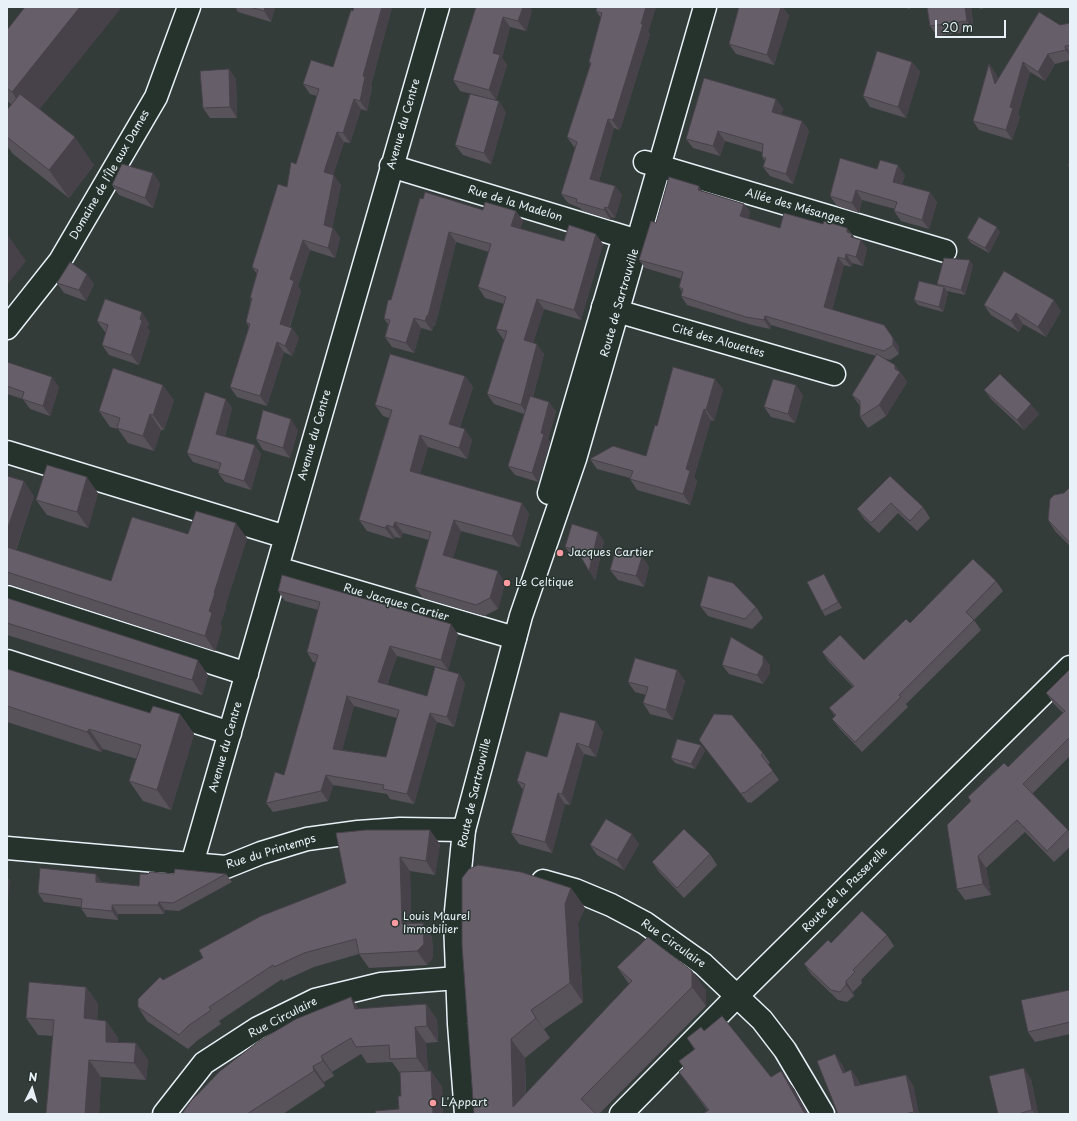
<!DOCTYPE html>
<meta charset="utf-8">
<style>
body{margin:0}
#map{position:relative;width:1077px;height:1121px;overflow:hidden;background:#333c39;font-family:"Playpen Sans",sans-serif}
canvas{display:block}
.frame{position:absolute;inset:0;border:8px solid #e8f1f8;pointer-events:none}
.north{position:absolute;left:12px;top:1069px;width:40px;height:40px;-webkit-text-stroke:3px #26332d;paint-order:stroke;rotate:5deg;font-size:11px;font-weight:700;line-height:16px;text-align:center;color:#e8f1f8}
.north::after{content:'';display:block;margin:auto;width:14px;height:18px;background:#e8f1f8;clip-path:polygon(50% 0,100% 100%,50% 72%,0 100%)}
.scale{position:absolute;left:935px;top:20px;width:71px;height:18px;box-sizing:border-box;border:2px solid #e8f1f8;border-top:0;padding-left:5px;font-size:12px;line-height:14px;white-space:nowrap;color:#e8f1f8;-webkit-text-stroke:3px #26332d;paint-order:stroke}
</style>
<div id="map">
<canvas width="1077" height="1121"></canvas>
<div class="frame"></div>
<div class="north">N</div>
<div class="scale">20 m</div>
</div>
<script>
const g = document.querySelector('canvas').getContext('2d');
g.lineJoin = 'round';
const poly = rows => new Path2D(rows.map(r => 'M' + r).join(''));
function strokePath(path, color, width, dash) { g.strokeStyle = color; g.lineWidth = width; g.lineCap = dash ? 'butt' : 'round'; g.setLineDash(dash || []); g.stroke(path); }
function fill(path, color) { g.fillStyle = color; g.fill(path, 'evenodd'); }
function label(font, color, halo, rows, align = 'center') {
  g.font = font + ' "Playpen Sans",sans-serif'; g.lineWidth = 3; g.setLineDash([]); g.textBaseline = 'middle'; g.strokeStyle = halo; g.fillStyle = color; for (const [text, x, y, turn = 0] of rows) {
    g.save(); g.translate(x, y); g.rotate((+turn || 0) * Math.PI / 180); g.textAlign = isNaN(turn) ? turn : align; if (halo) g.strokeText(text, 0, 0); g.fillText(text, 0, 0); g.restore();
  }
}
const minor = poly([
 [645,162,945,251],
 [391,166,638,241],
 [603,307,834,374],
 [7,328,60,261,156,97,189,7],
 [7,452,286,537],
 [277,568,515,638],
 [7,597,247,674],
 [7,661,230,733],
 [7,848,226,867,261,853,307,839,358,832,400,829,464,830],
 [192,864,438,7],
 [543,881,575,890,611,905,645,923,703,964,762,1020,785,1050,823,1114],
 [164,1114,204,1063,258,1028,315,1000,381,984,457,978],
 [621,1114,738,995,1070,667]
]);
const major = poly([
 [549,493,620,250],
 [466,1114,459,1024,455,921,464,830,521,616,575,459,705,7]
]);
strokePath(minor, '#e8f1f8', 25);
strokePath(major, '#e8f1f8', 25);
strokePath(minor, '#26332d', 22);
strokePath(major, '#26332d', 22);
fill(poly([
 [235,7,275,7,271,22,238,12],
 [354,7,392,7,371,85,372,87,367,111,361,109,350,143,344,142,333,175,341,185,332,228,333,228,340,238,335,258,310,250,298,286,301,291,290,327,292,328,299,338,292,356,284,352,267,406,237,397,230,387,249,327,246,322,251,300,250,298,257,274,252,267,296,164,317,96,310,94,303,84,333,67],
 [476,7,532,10,526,31,510,27,502,58,507,65,496,100,460,91,453,80],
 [597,7,656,7,648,32,650,34,621,127,619,130,614,128,599,181,615,186,622,195,615,218,612,217,611,220,583,211,580,208,568,203,561,194,576,148,574,147,567,137,590,65,589,62,601,18,596,11],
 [739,7,783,7,789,16,774,65,736,54,729,44],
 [902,7,911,7,910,9],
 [971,7,974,31,937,36,930,26],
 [979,7,989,7,980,9],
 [1070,23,1070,60,1055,64,1045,81,1030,72,1018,114,1020,117,1012,140,979,130,973,121,989,64,996,74,998,80,1060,25],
 [7,30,40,109,94,165,69,198,13,154,7,146,7,110,11,104,7,101],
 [912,62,920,72,906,118,870,107,863,96],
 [229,69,236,80,237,118,210,118,203,108],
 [776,99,783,109,781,114,802,121,809,131,793,184,770,176,763,167,765,161,762,157,762,152,725,141,720,156,693,148,686,139],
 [506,112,491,164,463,155,455,145],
 [877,169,905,175,902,184,937,202,929,229,901,221,894,211,895,209,862,200,859,213,837,206,830,196],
 [153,173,160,184,153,208,119,195,112,185],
 [703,191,744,204,750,212,748,219,780,228,851,233,855,238,867,248,863,266,852,263,851,267,844,265,832,310,899,346,899,354,890,360,884,358,895,365,907,382,886,416,868,428,860,417,860,406,852,395,876,356,771,325,770,329,752,325,687,305,681,296,682,292,679,287,682,279,645,268,639,260],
 [420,198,483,210,516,211,523,221,520,229,564,241,603,244,581,320,544,309,533,343,544,354,533,397,556,411,548,439,550,442,538,482,515,475,508,466,524,414,494,404,487,394,504,339,503,339,496,329,504,304,485,298,478,287,489,252,456,242,435,326,434,325,432,331,421,328,414,353,392,347,385,337,388,324,384,319,391,300],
 [1000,232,989,253,971,243,967,238],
 [973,265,965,295,947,291,948,293,943,312,918,305,914,300,938,286,937,284],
 [57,283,94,284,86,301,64,293],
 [984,305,1061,311,1046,337,1023,324,1019,332,991,315],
 [97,321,149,323,147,328,150,331,139,365,109,355,102,345,106,332,105,332],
 [7,362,59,387,50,416,30,409,23,399,7,394],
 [465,376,473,387,460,427,472,440,467,459,428,447,420,474,522,503,529,514,520,547,461,531,453,558,505,583,498,609,484,616,423,598,415,587,429,540,403,533,401,538,395,537,393,539,367,531,359,520,389,418,383,416,375,405],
 [723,389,714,421,711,420,694,477,697,481,690,505,637,490,630,479,630,478,597,469,590,459,646,456,657,426],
 [984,390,1039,414,1024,430,992,400],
 [803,395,795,423,771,417,764,407],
 [174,400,164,430,161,430,154,451,128,443,118,429,110,427,99,411],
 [232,408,225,436,261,454,251,490,225,482,218,473,219,470,193,462,187,453],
 [298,430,290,458,263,450,256,439],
 [7,476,34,496,16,550,111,581,188,534,247,538,225,607,226,608,220,624,222,628,215,651,11,585,7,585],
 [890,476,923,507,930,518,917,531,898,513,879,533,865,520,857,509],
 [1070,487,1070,546,1055,531,1048,520,1064,493],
 [98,493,88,528,47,515,36,500],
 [604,541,595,580,582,558,572,556,565,547],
 [642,557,649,567,644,587,618,580,610,570],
 [827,580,842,608,825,616,822,611],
 [996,581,1003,591,974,620,981,630,906,704,908,707,862,752,839,728,832,719,835,716,829,708,853,687,829,662,822,652,864,660,910,623],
 [278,591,458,634,448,670,397,656,387,685,427,696,459,674,465,684,454,727,437,722,414,804,390,799,387,794,333,785,328,801,273,812,266,803,284,775,316,662,313,662,307,652,318,610,285,601],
 [354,706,397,718,386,757,342,750],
 [7,598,208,675,202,695,7,635],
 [700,606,756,607,763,618,752,629,708,616],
 [722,665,770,665,770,673,763,684,729,674],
 [7,669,150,713,180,714,194,734,171,810,143,801,129,781,137,759,103,749,101,752,7,722],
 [1070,669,1070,756,1032,794,1068,830,1070,833,1070,847,1054,862,1025,832,986,868,991,895,965,900,957,889,1008,767,1063,713,1054,704,1046,693],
 [677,670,685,681,673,720,650,714,643,703,646,695,635,692,628,682],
 [560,712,603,732,596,757,584,754,570,805,565,804,552,853,519,844,511,833,523,790,517,781,547,757],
 [699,740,763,753,770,763,768,764,779,780,751,803,750,802,748,803],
 [701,745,705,751,695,769,675,763,671,758],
 [336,833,440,844,435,875,410,871,411,924,432,937,433,957,427,965,369,968,359,954,314,967,283,981,282,979,219,1021,221,1024,198,1040,188,1049,147,1021,138,1007,163,980,346,883],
 [639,844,624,870,597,855,590,845],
 [710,854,717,865,684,898,659,872,652,862],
 [148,874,226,874,232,882,179,911,165,910,164,914,118,914,118,920,87,917,81,908,81,907,44,902,38,893,102,882,139,886],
 [571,888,585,908,578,923,583,1002,544,1029,550,1038,525,1058,526,1094,629,984,617,967,706,990,706,1006,599,1114,474,1114],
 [887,935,894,946,861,980,862,983,853,992,854,996,847,1002,838,1000,811,974,804,964,831,943],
 [86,987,98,1004,97,1020,106,1021,118,1038,118,1042,136,1043,148,1060,146,1080,101,1077,99,1114,46,1114,53,1036,38,1035,26,1018],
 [1070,990,1070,1034,1035,1042,1028,1032],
 [426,1004,437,1020,438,1042,426,1043,428,1071,431,1071,442,1087,443,1114,369,1114,399,1109,401,1096,400,1073,392,1062,367,1063,361,1054,332,1072,334,1076,324,1082,325,1086,283,1114,182,1114,360,1009],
 [704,1031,771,1077,781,1071,795,1090,708,1111,693,1091,679,1072,684,1068,694,1049,687,1038],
 [842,1064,845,1072,851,1070,858,1080,860,1085,906,1075,913,1085,919,1114,838,1114],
 [1031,1079,1038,1114,998,1114]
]), '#58525a');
fill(poly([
 [80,7,122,7,31,120,12,92],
 [265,7,275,7,271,22,264,11],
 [382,7,392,7,371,85,372,87,367,111,360,101,363,76],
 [523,7,530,7,532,10,526,31,518,21],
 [646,7,656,7,648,32,650,34,621,127,619,130,612,120],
 [776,7,783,7,789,16,774,65,767,55],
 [965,7,971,7,974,31,967,21],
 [503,17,510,27,502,58,507,65,496,100,489,90,493,53],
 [1065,46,1070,53,1070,56,1066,50],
 [1048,54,1055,64,1045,81,1038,72],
 [912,62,920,72,906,118,898,107],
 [1023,62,1030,72,1018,114,1020,117,1012,140,1006,130,1010,107],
 [989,64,996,74,1002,94,995,84],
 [229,69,236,80,237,118,230,107],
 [354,99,361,109,350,143,343,133],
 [776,99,783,109,779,122,772,112],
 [499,101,506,112,491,164,484,153],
 [608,119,614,128,597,188,590,179],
 [802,121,809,131,793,184,786,174],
 [718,131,725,141,720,156,713,146],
 [337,132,344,142,331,182,324,172],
 [75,137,94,165,69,198,49,170],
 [898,165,905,175,899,191,893,182],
 [153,173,160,184,153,208,145,198],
 [334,175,341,185,331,235,324,225],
 [615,186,622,195,615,218,608,208],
 [699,186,705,195,698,190],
 [856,190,862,200,859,213,852,203],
 [930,192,937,202,929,229,922,220],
 [744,204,750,212,746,225,740,216],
 [605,207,612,217,611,220,604,210],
 [516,211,523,221,518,236,511,226],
 [997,227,1000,232,989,253,985,248],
 [333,228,340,238,335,258,328,248],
 [847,228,858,242,857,245,847,232],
 [449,232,456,242,435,326,428,316],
 [7,234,26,261,7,285],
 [596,234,603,244,581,320,574,310],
 [303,240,310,250,298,286,301,291,287,334,280,324,290,279],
 [861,240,867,248,863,266,856,257],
 [846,254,852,263,851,267,845,259],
 [838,257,844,265,830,316,824,307],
 [970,260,973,265,965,295,961,290],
 [87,274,94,284,86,301,79,290],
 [944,287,948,293,943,312,939,307],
 [537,299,544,309,531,350,524,340],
 [1054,300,1061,311,1046,337,1038,327],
 [142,312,149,323,147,328,150,331,139,365,131,355],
 [1016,313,1023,324,1019,332,1011,321],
 [427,315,434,325,432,331,425,321],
 [765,316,771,325,770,329,764,320],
 [414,318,421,328,414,353,406,343],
 [292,328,299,338,292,356,285,346],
 [893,338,899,346,899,354,893,345],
 [277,342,284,352,267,406,260,396],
 [537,344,544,354,528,415,521,405],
 [895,365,907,382,886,416,879,405,895,369],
 [465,376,473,387,457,435,449,424],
 [52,377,59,387,50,416,43,406],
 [715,379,723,389,714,421,706,410],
 [163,385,174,400,164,430,153,415],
 [796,385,803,395,795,423,788,414],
 [226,399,232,408,223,443,216,434],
 [549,402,556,411,548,439,550,442,538,482,532,473,541,433],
 [1031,404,1039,414,1024,430,1017,420],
 [704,409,711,420,694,477,697,481,690,505,683,494,686,469],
 [150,414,161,430,154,451,143,436],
 [291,419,298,430,290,458,283,448],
 [465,429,472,440,467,459,459,448],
 [420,435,428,447,418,482,410,471],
 [255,445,261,454,251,490,244,481],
 [87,477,98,493,88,528,77,512],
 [24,481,34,496,12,560,7,553,7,530],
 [522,503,529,514,520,547,512,536],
 [454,520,461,531,451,566,443,555],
 [395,522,403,533,401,538,393,527],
 [236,523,247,538,225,607,226,608,220,624,222,628,215,651,205,636,209,611,214,593],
 [387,525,395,537,393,539,385,528],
 [598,532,604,541,595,580,589,571],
 [642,557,649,567,644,587,636,576],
 [498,571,505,583,498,609,490,598],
 [824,574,827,580,842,608,838,602],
 [451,624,458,634,448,670,441,660],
 [390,646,397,656,384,692,378,682],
 [763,656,770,665,770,673,763,684,757,675],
 [198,660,208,675,202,695,192,680],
 [677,670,685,681,673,720,666,710],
 [459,674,465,684,454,727,447,717],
 [347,696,354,706,340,759,333,749],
 [430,713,437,722,414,804,407,794],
 [180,714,194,734,171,810,157,790],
 [596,721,603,732,596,757,589,747],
 [89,729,103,749,101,752,87,732],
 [577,743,584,754,570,805,562,794],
 [701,745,705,751,695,769,691,764],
 [326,775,333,785,328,801,321,791],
 [558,793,565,804,552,853,545,842],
 [430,830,440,844,435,875,426,861],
 [632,834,639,844,624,870,617,860],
 [978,856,986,868,991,895,983,884],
 [400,857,410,871,412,938,402,924],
 [96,874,102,882,96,882],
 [7,876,10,880,7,914],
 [571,888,585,908,578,923,583,1002,570,983,565,904],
 [159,902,165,910,164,914,158,905],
 [112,905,118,914,118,920,112,911],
 [423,923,432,937,433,957,427,965,417,951],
 [692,971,706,990,706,1006,692,987],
 [846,981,853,992,854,996,846,985],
 [86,987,98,1004,96,1035,84,1018],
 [351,997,362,1013,355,1009],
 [426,1004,437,1020,438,1042,427,1026],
 [531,1010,544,1029,550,1038,536,1018],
 [106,1021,118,1038,118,1059,106,1042],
 [415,1027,426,1043,428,1074,417,1058],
 [511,1039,525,1058,526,1114,513,1107],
 [136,1043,148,1060,146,1080,134,1063],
 [835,1054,842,1064,850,1083,843,1073],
 [321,1056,332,1072,334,1076,323,1061],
 [89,1060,101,1077,99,1114,85,1114],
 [313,1066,324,1082,325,1086,314,1071],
 [1024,1068,1031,1079,1038,1114,1035,1114,1032,1110],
 [851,1070,858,1080,862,1096,855,1086],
 [431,1071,442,1087,443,1114,433,1114],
 [781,1071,795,1090,808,1114,805,1114],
 [906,1075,913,1085,919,1114,916,1114,914,1112]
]), '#47424a');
const building = poly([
 [25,7,80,7,12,92,7,88,7,30,25,7],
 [250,7,265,7,264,11,250,7],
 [354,7,382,7,363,76,365,77,360,101,354,99,343,133,337,132,324,172,334,175,324,225,333,228,328,248,303,240,290,279,294,281,280,324,292,328,285,346,277,342,260,396,230,387,250,324,246,322,252,298,250,298,258,270,252,267,278,184,287,187,291,162,296,164,319,89,303,84,311,60,333,67,351,10,353,11,354,7],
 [476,7,523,7,518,21,503,17,493,53,500,55,489,90,453,80,476,7],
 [597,7,646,7,641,24,643,24,614,118,612,120,608,119,590,179,615,186,608,208,605,207,604,210,576,202,577,199,561,194,577,142,567,137,591,63,589,62,602,13,596,11,597,7],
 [739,7,781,7,767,55,729,44,739,7],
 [927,7,965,7,967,21,930,26,927,7],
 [1039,12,1060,25,1070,23,1070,45,1065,46,1066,50,1048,54,1038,72,1023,62,1010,107,1013,108,1006,130,973,121,989,64,995,84,1039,12],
 [877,51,912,62,898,107,863,96,877,51],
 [229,69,230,107,203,108,200,71,229,69],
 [704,78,776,99,772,112,802,121,786,174,763,167,766,158,762,157,763,144,718,131,713,146,686,139,704,78],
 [20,94,75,137,49,170,7,137,7,110,20,94],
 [470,94,499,101,484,153,455,145,470,94],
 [840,158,877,169,880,160,898,165,893,182,930,192,922,220,894,211,897,202,856,190,852,203,830,196,840,158],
 [1070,162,1070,167,1068,166,1070,162],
 [122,164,153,173,145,198,112,185,122,164],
 [669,177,699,186,698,190,744,204,740,216,780,228,784,213,823,224,824,221,847,228,847,232,852,234,851,237,861,240,856,257,846,254,845,259,838,257,824,307,884,325,893,338,893,345,884,351,765,316,764,320,746,317,681,296,683,289,679,287,683,272,639,260,651,221,656,223,669,177],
 [425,192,483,210,485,202,516,211,511,226,564,241,569,225,596,234,574,310,537,299,524,340,537,344,521,405,487,394,507,331,496,329,506,297,478,287,491,244,449,232,428,316,427,315,425,321,414,318,406,343,385,337,390,320,384,319,388,300,391,300,420,198,423,199,425,192],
 [979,217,997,227,985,248,967,238,979,217],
 [944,258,970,260,961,290,937,284,944,258],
 [70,262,87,274,79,290,57,283,70,262],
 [1004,271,1054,300,1038,327,1016,313,1011,321,984,305,1004,271],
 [919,281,944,287,939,307,914,300,919,281],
 [105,299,142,312,140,319,142,321,131,355,102,345,108,325,97,321,105,299],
 [390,354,465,376,449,424,465,429,459,448,420,435,410,471,522,503,512,536,454,520,443,555,498,571,490,598,476,605,415,587,431,532,395,522,393,527,387,525,385,528,359,520,392,410,375,405,390,354],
 [877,354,895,365,895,369,900,372,879,405,860,417,860,401,852,395,877,354],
 [7,362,52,377,43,406,22,399,24,392,7,386,7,362],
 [673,367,715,379,706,410,704,409,686,469,690,471,683,494,630,479,633,471,590,459,613,446,646,456,655,425,657,426,673,367],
 [113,368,163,385,153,415,150,414,143,436,117,428,120,418,99,411,113,368],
 [1000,374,1031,404,1017,420,984,390,1000,374],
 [773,379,796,385,788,414,764,407,773,379],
 [205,392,226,399,216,434,255,445,244,481,218,473,221,463,187,453,205,392],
 [530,396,549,402,541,433,544,434,532,473,508,466,530,396],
 [263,410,291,419,283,448,256,439,263,410],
 [47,465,87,477,77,512,36,500,47,465],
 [7,476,24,481,7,530,7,476],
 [890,476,923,507,910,521,891,503,871,523,857,509,890,476],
 [1070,487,1070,543,1048,520,1050,499,1054,495,1064,493,1070,487],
 [196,511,236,523,214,593,215,593,209,611,212,613,205,636,7,572,7,547,111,581,132,517,188,534,196,511],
 [572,524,598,532,589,571,577,550,565,547,572,524],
 [616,549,642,557,636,576,610,570,616,549],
 [973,559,996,581,966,612,974,620,899,695,901,697,855,742,832,719,836,715,829,708,854,686,822,652,840,635,864,660,906,619,910,623,973,559],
 [824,574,838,602,822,611,807,582,824,574],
 [282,575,451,624,441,660,390,646,378,682,427,696,435,667,459,674,447,717,430,713,407,794,383,789,384,785,326,775,321,791,266,803,275,772,284,775,318,655,307,652,320,602,278,591,282,575],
 [347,696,399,710,386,757,333,749,347,696],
 [708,576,733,583,756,607,745,619,700,606,708,576],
 [7,598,198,660,192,680,7,623,7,598],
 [731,637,763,656,763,664,757,675,722,665,731,637],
 [635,658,677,670,666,710,643,703,648,687,628,682,635,658],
 [7,669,150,713,153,706,180,714,157,790,129,781,141,745,89,729,87,732,7,706,7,669],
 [1070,669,1070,737,1023,784,1068,830,1047,851,1017,820,978,856,983,884,957,889,947,825,971,801,968,797,1004,763,1008,767,1065,711,1046,693,1070,669],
 [560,712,596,721,589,747,577,743,562,794,558,793,545,842,511,833,525,784,517,781,526,751,547,757,560,712],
 [714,714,732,715,763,753,761,755,773,771,744,793,743,792,741,794,699,740,714,714],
 [677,739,701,745,691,764,671,758,677,739],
 [606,819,632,834,617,860,590,845,606,819],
 [684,829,710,854,677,888,652,862,684,829],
 [366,830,430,830,426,861,400,857,402,924,423,923,424,944,417,951,359,954,356,939,304,953,274,967,273,965,209,1007,211,1010,188,1026,179,1035,138,1007,138,999,160,977,163,980,203,958,199,950,261,916,346,883,336,833,366,830],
 [478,865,521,872,571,888,565,904,570,983,531,1010,536,1018,511,1039,513,1107,632,981,617,967,648,937,692,971,692,987,581,1099,596,1114,474,1114,462,945,462,878,469,869,478,865],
 [40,868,96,874,96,882,139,886,140,874,148,874,150,872,174,874,175,869,226,874,173,903,159,902,158,905,112,905,112,911,81,908,82,899,38,893,40,868],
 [862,911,887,935,853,970,855,972,846,981,846,985,840,992,831,990,804,964,828,940,831,943,862,911],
 [29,982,86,987,84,1018,106,1021,106,1042,136,1043,134,1063,89,1060,85,1114,46,1114,54,1020,26,1018,29,982],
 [1070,990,1070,1022,1028,1032,1021,1000,1070,990],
 [351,997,355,1009,426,1004,427,1026,415,1027,417,1058,390,1059,389,1045,356,1047,351,1038,321,1056,323,1061,313,1066,314,1071,247,1114,182,1114,191,1101,220,1071,259,1041,296,1019,351,997],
 [722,1016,771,1077,781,1071,805,1114,702,1114,709,1110,679,1072,684,1068,679,1061,695,1049,687,1038,701,1027,704,1031,722,1016],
 [835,1054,843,1073,851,1070,855,1086,906,1075,914,1112,904,1114,838,1114,817,1061,835,1054],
 [1024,1068,1032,1110,1018,1114,998,1114,989,1076,1024,1068],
 [431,1071,433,1114,369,1114,376,1113,375,1111,399,1109,398,1096,401,1096,400,1072,431,1071]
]);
fill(building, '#665f69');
strokePath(building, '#47424a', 1);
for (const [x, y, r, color] of [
 [560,553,4,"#ff9aa2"],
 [507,583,4,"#ff9aa2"],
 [395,923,4,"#ff9aa2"],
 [433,1103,4,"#ff9aa2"]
]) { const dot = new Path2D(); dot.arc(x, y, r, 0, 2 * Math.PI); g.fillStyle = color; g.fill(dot); strokePath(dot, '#26332d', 1.5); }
label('11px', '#e8f1f8', '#26332d', [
 ["Avenue du Centre",404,124,-74],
 ["Domaine de l'Île aux Dames",110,175,-60],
 ["Rue de la Madelon",515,204,17],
 ["Allée des Mésanges",795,207,16],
 ["Route de Sartrouville",620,303,-74],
 ["Cité des Alouettes",718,341,16],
 ["Avenue du Centre",315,435,-74],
 ["Rue Jacques Cartier",396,603,16],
 ["Avenue du Centre",226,747,-74],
 ["Route de Sartrouville",475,793,-77],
 ["Rue du Printemps",271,852,-17],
 ["Route de la Passerelle",845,890,-45],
 ["Rue Circulaire",673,944,35],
 ["Rue Circulaire",283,1018,-27]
]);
label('11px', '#e8f1f8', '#26332d', [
 ["Jacques Cartier",568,553],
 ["Le Celtique",515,583],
 ["Louis Maurel",403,917],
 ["Immobilier",403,930],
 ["L'Appart",441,1103]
], 'left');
</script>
